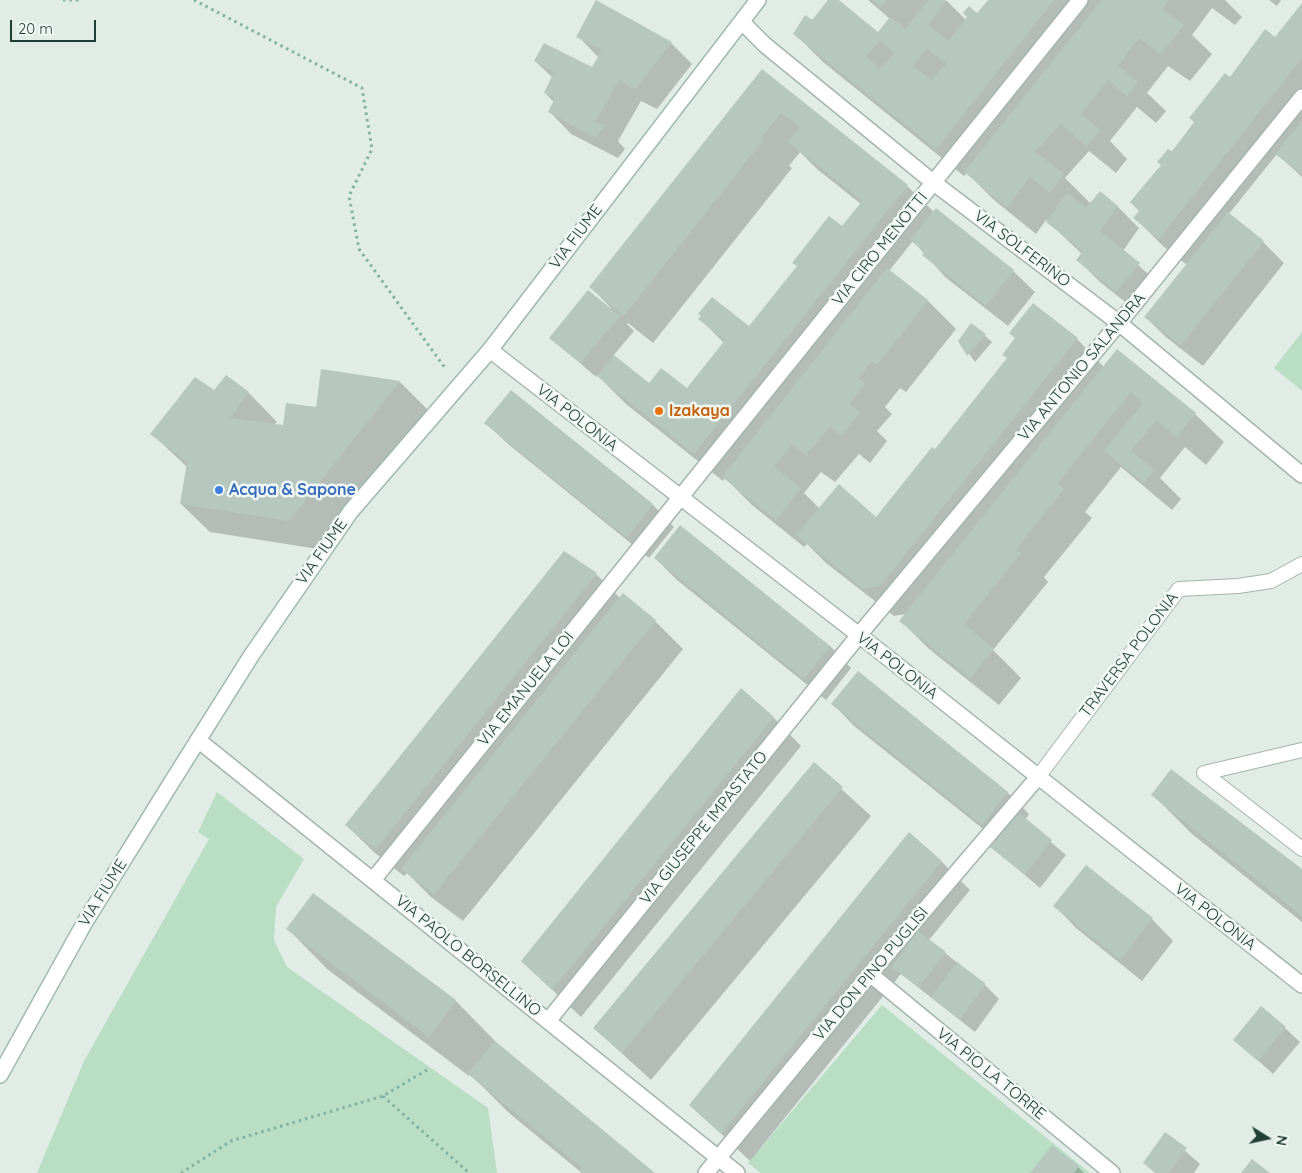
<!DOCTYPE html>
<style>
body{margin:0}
#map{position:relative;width:1302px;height:1173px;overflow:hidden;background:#e1ece7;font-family:Quicksand,sans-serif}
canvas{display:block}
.north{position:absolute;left:1242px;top:1113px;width:50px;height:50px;-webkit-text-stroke:4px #f2f9f5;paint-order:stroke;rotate:100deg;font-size:14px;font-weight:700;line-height:20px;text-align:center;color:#213e36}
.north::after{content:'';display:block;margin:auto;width:18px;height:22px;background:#213e36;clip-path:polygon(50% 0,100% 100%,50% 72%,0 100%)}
.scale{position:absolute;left:10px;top:20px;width:86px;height:22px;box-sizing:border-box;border:2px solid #213e36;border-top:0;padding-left:6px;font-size:15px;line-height:18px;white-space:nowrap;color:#213e36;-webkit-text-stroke:4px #f2f9f5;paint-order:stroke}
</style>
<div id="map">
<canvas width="1302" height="1173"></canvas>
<div class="north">N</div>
<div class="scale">20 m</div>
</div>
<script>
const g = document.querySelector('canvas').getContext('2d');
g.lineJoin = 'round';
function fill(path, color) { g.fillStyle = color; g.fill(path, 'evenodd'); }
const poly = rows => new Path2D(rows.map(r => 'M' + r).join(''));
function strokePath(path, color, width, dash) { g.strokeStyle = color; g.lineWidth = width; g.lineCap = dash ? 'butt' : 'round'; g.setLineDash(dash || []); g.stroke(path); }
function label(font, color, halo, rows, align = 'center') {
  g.font = font + ' Quicksand,sans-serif'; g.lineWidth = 5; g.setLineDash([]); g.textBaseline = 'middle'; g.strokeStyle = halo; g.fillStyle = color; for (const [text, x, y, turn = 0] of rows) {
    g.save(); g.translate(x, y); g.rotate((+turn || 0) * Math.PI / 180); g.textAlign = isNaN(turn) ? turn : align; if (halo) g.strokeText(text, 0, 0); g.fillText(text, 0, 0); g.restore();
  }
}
fill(poly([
 [1302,332,1302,391,1274,368],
 [217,792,304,859,276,907,274,940,287,967,488,1108,497,1173,37,1173,84,1061,209,839,198,832],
 [882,1005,1090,1173,761,1173,748,1163]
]), '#b9dec3');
fill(poly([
 [829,0,837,0,878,34,890,19,868,0,946,0,966,20,978,15,990,0,1225,0,1242,17,1235,25,1212,8,1192,35,1212,54,1190,81,1168,66,1147,93,1166,111,1156,123,1137,107,1110,141,1127,159,1116,173,1089,151,1065,178,1091,204,1117,206,1139,228,1123,251,1160,285,1139,313,1100,282,1078,260,1082,254,1046,220,1036,234,994,200,967,173,964,176,823,62,795,34,812,22],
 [1269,0,1281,0,1277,6],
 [1302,5,1302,177,1277,154,1228,215,1263,242,1284,263,1203,366,1167,338,1145,317,1187,265,1163,246,1135,218,1172,153,1195,123,1190,118,1275,39],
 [578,36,671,43,692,64,657,109,641,101,618,141,625,149,618,158,571,134,550,112,554,102,545,93,553,78,535,61,592,69,599,58],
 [762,71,907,186,934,212,1013,271,1035,292,1008,326,945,277,913,241,889,271,928,301,956,329,906,392,900,388,885,407,892,414,877,431,887,441,870,463,859,454,835,482,821,472,804,493,820,509,876,519,935,450,1008,359,1033,304,1077,339,1104,367,1117,351,1195,414,1224,442,1206,465,1185,447,1160,478,1181,499,1172,510,1121,467,1085,512,1092,518,1044,577,1048,582,993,650,1021,678,999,705,929,649,901,621,906,614,894,616,826,563,807,544,804,547,752,505,725,478,723,481,626,404,597,375,596,377,551,338,611,308,591,287],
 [800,152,818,170,861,204,842,227,749,328,700,319,724,343,687,390,649,385,613,356,634,331,627,324,628,323,653,343,792,168,789,166],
 [972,325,992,342,975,362,960,341],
 [322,371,400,382,428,410,318,549,210,532,181,504,187,467,152,434,214,392,226,377,249,393,277,422,274,425,284,426,317,408],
 [511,392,653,505,674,527,649,558,508,444,486,423],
 [655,558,830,646,851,668,826,700,677,580],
 [596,574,620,598,623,595,655,621,683,649,463,921,431,897,407,873,404,876,375,853,346,825],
 [858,673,1008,793,1029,814,1025,820,1066,855,1040,888,992,847,997,840,854,726,833,704],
 [773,717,801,746,581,1017,522,961],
 [814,764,871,816,651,1080,594,1028],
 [1153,795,1302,871,1302,922,1192,834],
 [941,861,970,890,929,940,985,985,999,999,975,1032,901,974,750,1161,691,1105],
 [314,894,456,1001,495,1041,494,1042,653,1173,582,1173,509,1113,470,1074,469,1076,327,969,288,929],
 [1055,906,1152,919,1173,941,1142,981,1076,928],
 [1285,1028,1300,1042,1273,1074,1235,1040],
 [1166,1134,1200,1164,1194,1173,1155,1173,1144,1162],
 [1052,1146,1078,1167,1084,1173,1032,1173]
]), '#0003');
fill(poly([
 [596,0,672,42,635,89,619,80,595,122,605,126,596,138,548,112,555,98,544,93,554,72,534,61,544,43,592,67,602,50,576,37],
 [828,0,839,0,878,32,890,17,906,29,928,0,946,0,928,25,949,41,967,17,963,13,969,6,977,13,988,0,1054,0,936,149,793,34,805,15,812,20],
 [880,40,895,53,880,69,866,57],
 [927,49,947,64,931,80,912,66],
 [872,0,886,0,881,7],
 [1102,0,1169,0,1162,10,1184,25,1161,54,1139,38,1118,66,1138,82,1127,96,1108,80,1081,114,1100,130,1087,146,1060,124,1035,152,1064,174,1050,192,1030,177,1007,207,964,172],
 [1302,3,1302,58,1159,239,1133,218,1139,211,1130,202,1161,165,1157,162,1168,149,1172,151,1195,121,1189,118,1225,73,1230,77,1265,29,1275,37],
 [762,69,908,185,694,454,597,376,614,355,649,383,661,368,687,388,725,340,698,319,701,316,698,314,712,297,749,326,797,266,792,263,829,216,842,226,862,201,788,142,800,127,781,113,762,137,764,139,624,316,589,287],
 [1302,121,1302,174,1275,154],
 [1100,191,1118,206,1100,231,1140,263,1116,292,1076,260,1083,251,1046,222,1067,193,1086,208],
 [936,208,1014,270,986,306,922,255,925,252,910,240],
 [1228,212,1264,241,1181,345,1144,317],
 [887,268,928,300,877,365,871,361,858,379,865,384,849,404,860,412,842,436,830,426,806,455,792,444,774,467,801,488,776,520,722,477],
 [588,290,620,316,580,363,549,338],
 [1033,303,1078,338,880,586,864,589,796,535,839,484,876,517,932,447,935,449,1007,358,1002,355,1015,338,1009,333],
 [971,323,986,334,967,356,958,341],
 [1117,349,1196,413,1177,437,1156,420,1131,451,1154,470,1144,483,1104,451,1143,403,1131,392,1057,484,1064,489,1016,549,1021,553,964,624,994,649,970,678,899,621],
 [321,369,400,381,289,521,180,504,187,462,150,434,195,377,214,390,226,375,249,392,230,418,283,425,286,403,316,407],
 [511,390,653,504,627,538,484,423],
 [680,525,830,646,804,679,654,558],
 [564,551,597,573,376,849,345,825],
 [623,593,656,620,434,894,401,869],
 [858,671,1008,792,982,825,831,704],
 [741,688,774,717,552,990,521,961],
 [814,762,843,787,622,1053,593,1028],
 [1171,769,1302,869,1302,916,1151,795],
 [1018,812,1052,840,1025,875,990,847],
 [909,832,942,861,721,1134,689,1105],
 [1086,865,1153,918,1120,960,1053,906],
 [313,893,456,1000,429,1037,286,929],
 [918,931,946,952,919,987,892,967],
 [957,962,986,984,960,1019,931,997],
 [1261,1006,1286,1027,1258,1061,1233,1040],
 [495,1041,655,1173,581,1173,580,1166,468,1074],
 [1165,1132,1187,1148,1168,1173,1156,1173,1143,1163],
 [1052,1145,1079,1166,1074,1173,1030,1173],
 [1252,1159,1270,1173,1241,1173]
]), '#b6c7c0');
const lane = poly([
 [1302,750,1204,773,1302,849],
 [1038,777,1179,589,1238,586,1271,581,1302,564]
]);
const street = poly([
 [742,22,765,45,934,183,1119,323,1302,475],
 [490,350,859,635,1302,985],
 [198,740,737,1173],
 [373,880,1080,0],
 [870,974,1112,1173],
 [548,1021,859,635,1119,323,1302,97],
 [706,1173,870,974,1038,777]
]);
const secondary = poly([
 [0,1075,85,922,173,780,251,656,351,511,490,350,758,0]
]);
strokePath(lane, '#a4b4ae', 16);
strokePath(street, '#a4b4ae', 18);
strokePath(secondary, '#9fb8af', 18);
strokePath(poly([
 [63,0,81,0],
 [194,0,362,88,372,149,349,196,359,249,445,368],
 [383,1096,469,1173],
 [181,1173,231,1141,383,1096,430,1068]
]), '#81b1a1', 3, [2.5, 4]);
strokePath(lane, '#fff', 14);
strokePath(street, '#fff', 15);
strokePath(secondary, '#fff', 15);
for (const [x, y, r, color] of [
 [659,411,5,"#e8710a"],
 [219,490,5,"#3f7fe0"]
]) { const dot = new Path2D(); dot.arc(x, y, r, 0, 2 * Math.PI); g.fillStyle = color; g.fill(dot); strokePath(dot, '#f2f9f5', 2); }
label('16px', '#213e36', '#f2f9f5', [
 ["VIA FIUME",576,237,-53],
 ["VIA CIRO MENOTTI",880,249,-51],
 ["VIA SOLFERINO",1022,249,37],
 ["VIA ANTONIO SALANDRA",1082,367,-50],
 ["VIA POLONIA",577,418,38],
 ["VIA FIUME",322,552,-55],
 ["TRAVERSA POLONIA",1129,655,-53],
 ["VIA POLONIA",897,666,38],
 ["VIA EMANUELA LOI",526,689,-51],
 ["VIA GIUSEPPE IMPASTATO",704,828,-51],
 ["VIA FIUME",103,893,-58],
 ["VIA POLONIA",1215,917,38],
 ["VIA PAOLO BORSELLINO",468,956,39],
 ["VIA DON PINO PUGLISI",871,974,-50],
 ["VIA PIO LA TORRE",991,1074,39]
]);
label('bold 16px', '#c56008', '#f2f9f5', [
 ["Izakaya",669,411]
], 'left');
label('bold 16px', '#366cbe', '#f2f9f5', [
 ["Acqua & Sapone",229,490]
], 'left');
</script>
